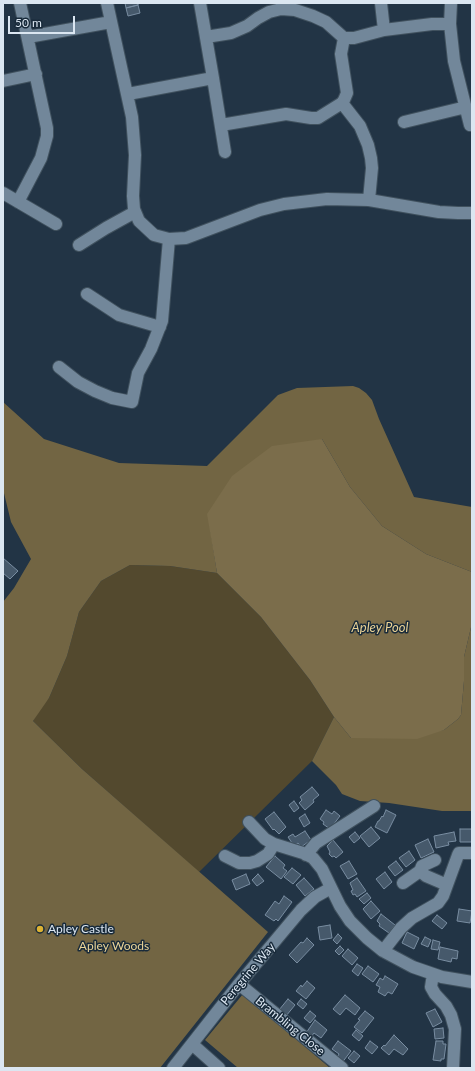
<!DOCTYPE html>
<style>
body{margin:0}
#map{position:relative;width:475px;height:1071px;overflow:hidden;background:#223445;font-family:Lato,sans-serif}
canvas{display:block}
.frame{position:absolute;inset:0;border:4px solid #dbe6f1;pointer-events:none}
.scale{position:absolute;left:8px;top:16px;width:67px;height:18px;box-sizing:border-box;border:2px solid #dbe6f1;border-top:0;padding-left:5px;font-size:12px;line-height:14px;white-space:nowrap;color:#dbe6f1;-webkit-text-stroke:3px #182a3a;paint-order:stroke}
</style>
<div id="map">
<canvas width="475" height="1071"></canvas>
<div class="frame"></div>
<div class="scale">50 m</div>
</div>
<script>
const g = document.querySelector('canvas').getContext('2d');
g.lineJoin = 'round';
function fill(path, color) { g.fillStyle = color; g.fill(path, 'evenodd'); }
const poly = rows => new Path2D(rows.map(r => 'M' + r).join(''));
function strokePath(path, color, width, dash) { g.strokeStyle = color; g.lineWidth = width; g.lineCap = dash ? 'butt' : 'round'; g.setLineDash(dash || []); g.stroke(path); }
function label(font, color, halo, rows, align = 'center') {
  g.font = font + ' Lato,sans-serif'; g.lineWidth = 3; g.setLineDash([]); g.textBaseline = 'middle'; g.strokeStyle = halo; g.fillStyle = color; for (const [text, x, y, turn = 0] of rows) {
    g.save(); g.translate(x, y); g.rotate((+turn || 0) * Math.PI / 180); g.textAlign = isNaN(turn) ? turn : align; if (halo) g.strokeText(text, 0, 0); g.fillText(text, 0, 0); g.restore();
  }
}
fill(poly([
 [130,565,170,566,217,573,261,617,310,680,334,717,312,761,199,872,82,769,33,721,40,708,49,698,67,656,79,612,101,581]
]), '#53492e');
fill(poly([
 [353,386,359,388,366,393,372,400,379,419,414,497,472,507,472,572,426,554,382,526,350,487,322,439,208,514,217,573,170,566,130,565,101,581,79,612,67,656,49,698,33,721,82,769,268,932,160,1068,3,1068,3,602,14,588,31,559,11,522,3,489,3,402,44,439,119,463,207,466,278,395,297,388],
 [472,623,472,811,442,811,389,803,360,801,342,794,336,785,312,761,334,717,351,738,444,730,458,719,461,715,464,681,464,657],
 [243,994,330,1068,238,1068,205,1040]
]), '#726543');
fill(poly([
 [322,439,350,487,382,526,426,554,472,572,472,623,464,657,464,681,461,715,458,719,444,730,417,739,351,738,334,717,310,680,261,617,217,573,207,514,232,476,272,446]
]), '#7b6d4b');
const building = poly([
 [125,3,138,3,138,5,126,8,125,3],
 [138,5,140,13,128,16,126,8,138,5],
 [3,558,18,571,10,579,3,573,3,558],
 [312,787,319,795,313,800,314,802,305,810,299,803,302,800,300,797,312,787],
 [294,801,299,808,294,812,289,805,294,801],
 [326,810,332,814,334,811,340,816,330,829,323,824,324,822,320,819,326,810],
 [386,810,396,815,387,833,375,827,378,821,379,821,382,816,383,817,386,810],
 [274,812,286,827,279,834,274,829,273,830,265,819,274,812],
 [305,814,310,823,304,827,299,818,305,814],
 [371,827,380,838,369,847,360,836,371,827],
 [460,829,472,829,472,842,460,842,460,829],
 [305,831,311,840,301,847,298,843,294,846,288,837,293,834,295,837,305,831],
 [355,832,360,838,354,843,349,837,355,832],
 [454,832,456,841,448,842,449,845,436,848,434,836,454,832],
 [428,839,434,852,421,858,415,845,428,839],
 [333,840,343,852,336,858,334,856,332,857,329,854,330,852,327,846,333,840],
 [409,851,415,860,406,867,399,858,409,851],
 [275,856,285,865,283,868,287,871,281,879,266,867,275,856],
 [349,861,357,874,348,879,340,866,349,861],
 [396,861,403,870,395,876,388,867,396,861],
 [292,868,301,875,293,884,284,877,292,868],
 [385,872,392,882,384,889,376,879,385,872],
 [246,874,250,884,236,890,232,880,246,874],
 [258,874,264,881,257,886,252,880,258,874],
 [304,878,314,889,305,896,296,885,304,878],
 [357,878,366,891,357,897,355,894,353,895,351,891,353,890,350,883,357,878],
 [367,893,371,898,364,904,359,899,367,893],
 [284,896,292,902,278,921,276,919,274,921,265,915,275,901,279,904,284,896],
 [371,901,380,911,371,919,363,909,371,901],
 [459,909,472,911,470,923,457,921,459,909],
 [381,914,395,925,389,933,379,926,380,924,377,921,381,914],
 [437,915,447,923,442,929,432,921,437,915],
 [330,925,332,938,320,940,318,927,330,925],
 [407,932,419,938,414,949,402,943,407,932],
 [338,934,342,938,337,944,333,940,338,934],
 [425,937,431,940,428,947,421,944,425,937],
 [307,938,314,945,297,963,289,955,301,942,303,943,307,938],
 [433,940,440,942,438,950,431,949,433,940],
 [340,946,344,950,339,955,335,951,340,946],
 [440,947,458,951,457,959,452,958,451,962,438,959,440,947],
 [348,949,358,958,352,965,342,956,348,949],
 [357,964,363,968,358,976,352,971,357,964],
 [368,966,379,974,373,982,362,974,368,966],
 [385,976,398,984,392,994,388,992,385,996,378,992,380,987,376,985,380,978,383,980,385,976],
 [307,981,315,988,306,999,296,991,301,985,302,987,307,981],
 [345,995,360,1008,355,1015,346,1008,340,1015,333,1009,345,995],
 [288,999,295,1005,286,1016,279,1010,288,999],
 [301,999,307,1004,303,1009,297,1004,301,999],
 [435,1009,442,1022,433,1027,426,1013,435,1009],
 [310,1011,316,1016,310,1023,304,1018,310,1011],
 [365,1011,374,1018,362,1033,354,1027,360,1020,358,1019,365,1011],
 [315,1020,327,1030,321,1038,314,1033,311,1037,306,1033,315,1020],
 [443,1028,444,1038,435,1039,434,1029,443,1028],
 [356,1030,363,1036,359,1041,352,1035,356,1030],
 [394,1035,408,1049,403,1055,394,1049,389,1055,381,1048,384,1045,385,1046,394,1035],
 [338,1041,351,1051,341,1064,336,1059,339,1054,332,1049,338,1041],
 [370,1041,378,1047,372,1054,365,1048,370,1041],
 [436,1041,443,1041,443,1044,446,1044,444,1059,441,1059,441,1061,433,1060,436,1041],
 [354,1051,360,1056,354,1063,348,1058,354,1051]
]);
fill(building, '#46596b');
strokePath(building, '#798da1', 1);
const minor = poly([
 [107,3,132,117,135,155,133,196,134,209,139,221,154,235,169,239,186,238,260,210,284,204,327,199,369,200,439,212,458,213,472,213],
 [381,3,384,30],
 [450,24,454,61,470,125],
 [28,37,111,22],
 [206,37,231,33,247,26,258,18,269,12,281,9,295,10,313,16,326,22,344,38,354,38,384,30,432,24,450,24,451,3],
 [213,78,225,152],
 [3,81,36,74],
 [128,94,213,78,200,3],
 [342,103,360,126,368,145,371,158,372,168,369,200],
 [404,122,466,107],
 [221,125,286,114,311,118,318,118,342,103,344,100,347,93,341,54,344,38],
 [3,193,56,224],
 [18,202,41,158,47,136,47,128,20,3],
 [79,245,106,228,135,212],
 [87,294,119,315,160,327],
 [59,367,78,382,95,391,112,398,132,402,138,373,151,349,162,321,169,239],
 [249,822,265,839,274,844,303,853,313,858,322,869,340,906,350,921,367,938,383,951,413,967,442,977,472,982],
 [306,855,316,843,374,806],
 [225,856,239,863,250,863,257,861,268,854,274,844],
 [420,871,426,876,447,885,458,855,459,853,472,853],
 [403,883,420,871,422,866,435,860],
 [383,951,401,928,412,918,438,903,443,896,447,885],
 [433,974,431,987,435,994,446,1006,451,1015,455,1029,453,1068],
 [239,984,342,1068],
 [192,1044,219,1068],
 [173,1068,239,984,301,910,315,897,331,888]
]);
strokePath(minor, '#40515e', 14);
strokePath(minor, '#72879a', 12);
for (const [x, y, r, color] of [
 [40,929,4,"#dcb233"]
]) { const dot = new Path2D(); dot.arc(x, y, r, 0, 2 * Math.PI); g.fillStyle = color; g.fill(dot); strokePath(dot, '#182a3a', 1.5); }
label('12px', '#dbe6f1', '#182a3a', [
 ["Apley Castle",48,929]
], 'left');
label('12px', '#ebd497', '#182a3a', [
 ["Apley Woods",114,946]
]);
label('12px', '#dbe6f1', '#182a3a', [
 ["Peregrine Way",248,974,-50],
 ["Brambling Close",290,1026,39]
]);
label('italic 13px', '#ead295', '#182a3a', [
 ["Apley Pool",380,628]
]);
</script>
